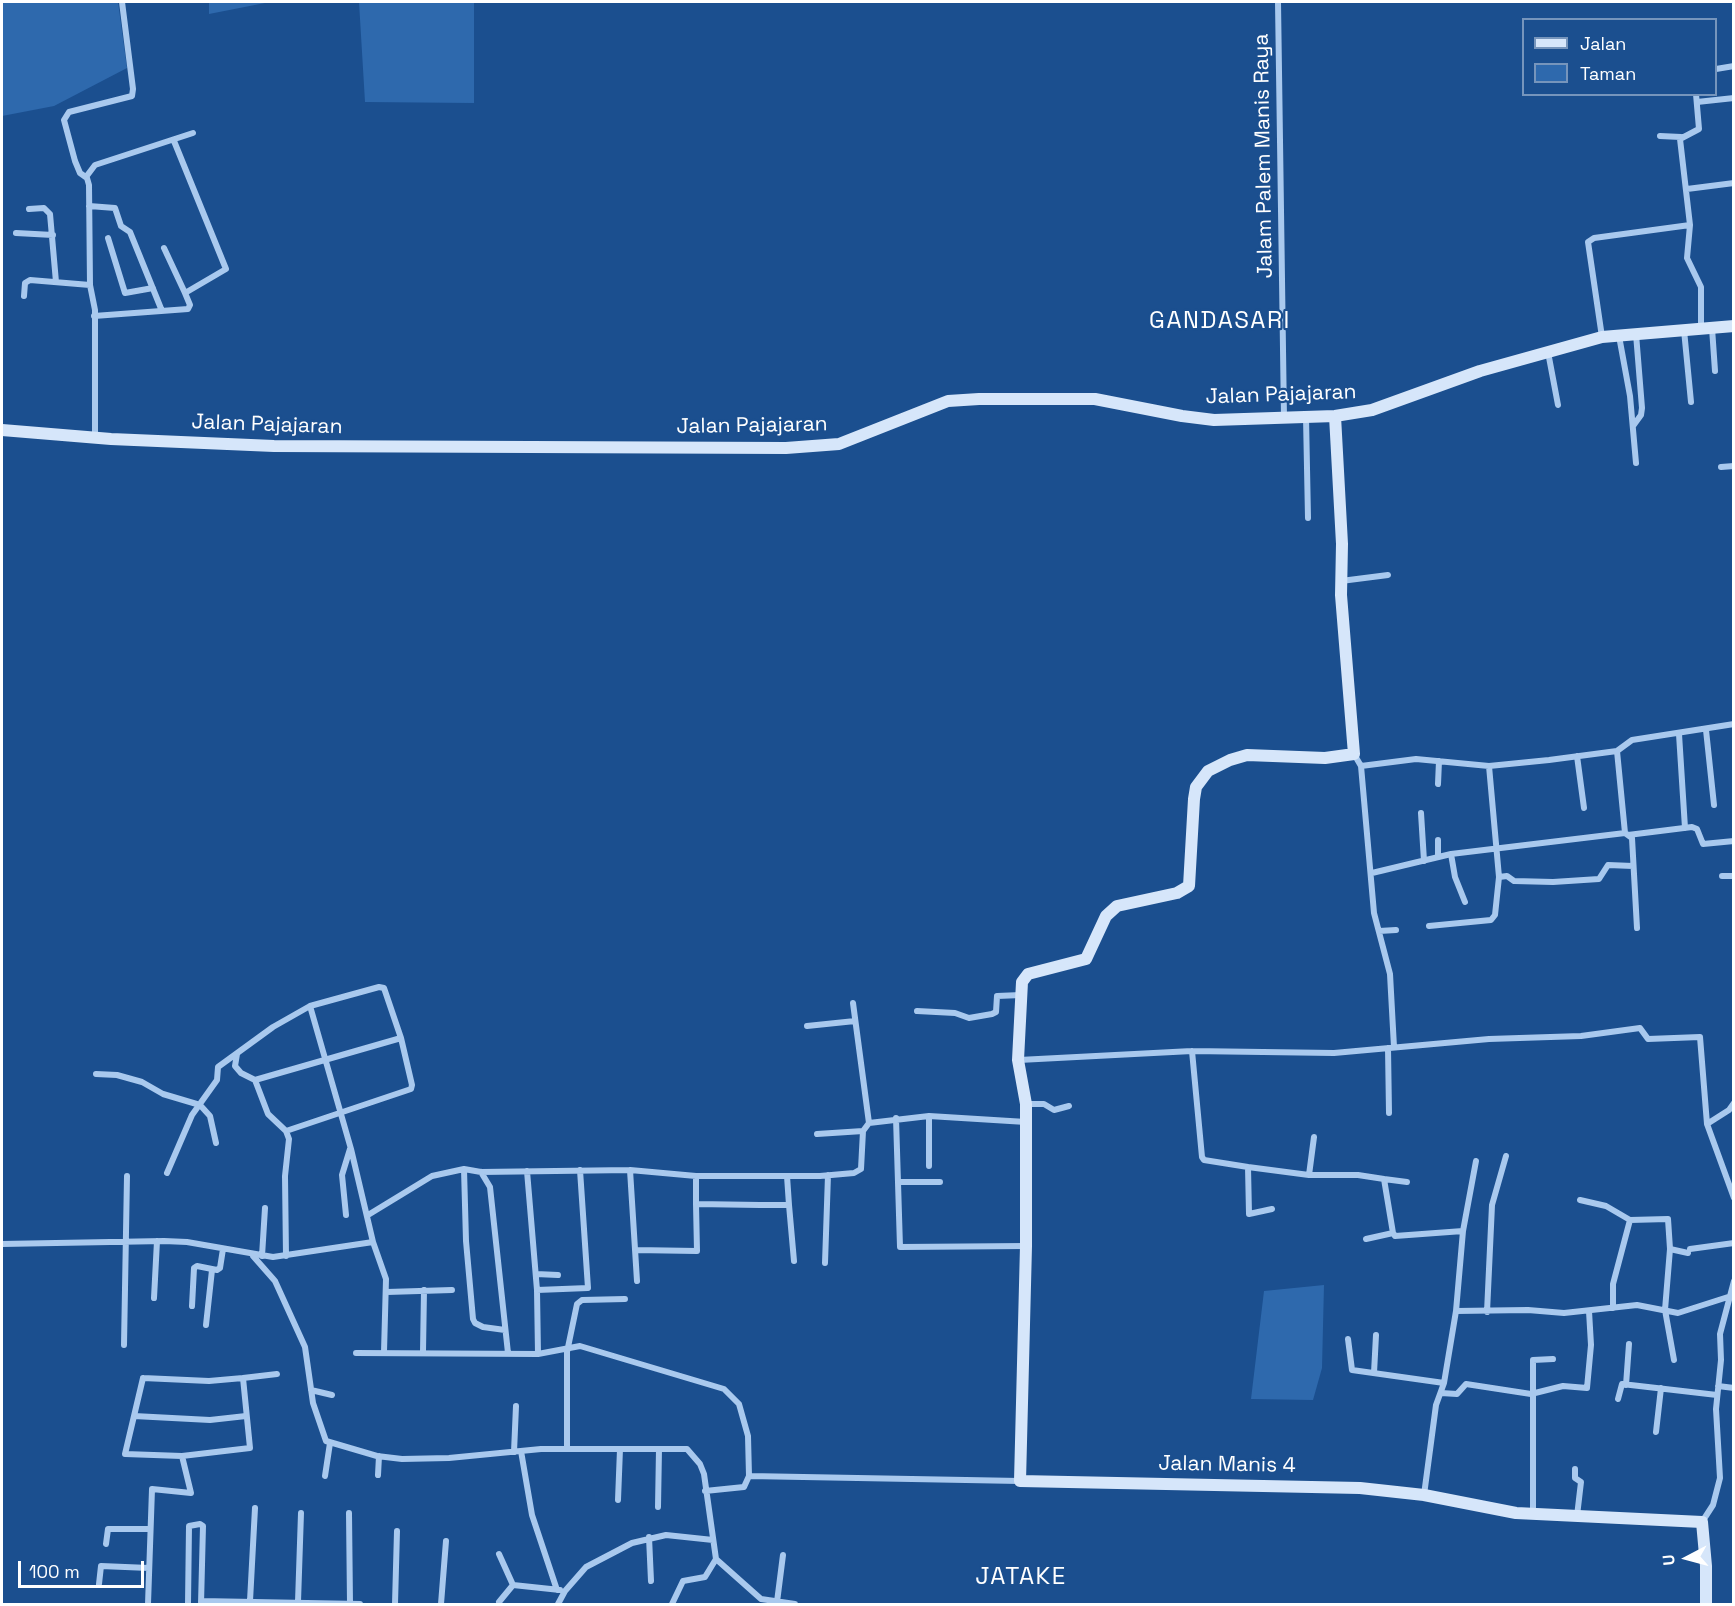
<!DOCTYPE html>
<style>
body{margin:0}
#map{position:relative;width:1735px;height:1606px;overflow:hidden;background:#1b4f8f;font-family:"Space Grotesk",sans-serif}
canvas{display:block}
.frame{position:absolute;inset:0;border:3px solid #fff;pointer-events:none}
.legend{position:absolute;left:1522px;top:18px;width:195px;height:78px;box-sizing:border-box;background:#1b4f8f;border:2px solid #7695bc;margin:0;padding:8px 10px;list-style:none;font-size:18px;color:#fff}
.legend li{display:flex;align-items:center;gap:12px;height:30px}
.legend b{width:30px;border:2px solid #7695bc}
.north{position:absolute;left:1657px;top:1528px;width:60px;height:60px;-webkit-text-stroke:4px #1b4f8f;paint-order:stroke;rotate:264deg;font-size:16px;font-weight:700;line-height:24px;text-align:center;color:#fff}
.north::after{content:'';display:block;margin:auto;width:21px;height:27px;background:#fff;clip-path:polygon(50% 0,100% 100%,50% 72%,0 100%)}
.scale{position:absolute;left:18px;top:1561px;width:126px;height:27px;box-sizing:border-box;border:3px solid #fff;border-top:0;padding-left:8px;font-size:18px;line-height:21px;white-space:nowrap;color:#fff;-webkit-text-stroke:4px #1b4f8f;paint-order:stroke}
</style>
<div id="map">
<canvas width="1735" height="1606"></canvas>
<div class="frame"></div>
<ul class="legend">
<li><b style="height:8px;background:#d6e6fa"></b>Jalan</li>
<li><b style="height:16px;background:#2e69ad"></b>Taman</li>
</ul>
<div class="north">U</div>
<div class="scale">100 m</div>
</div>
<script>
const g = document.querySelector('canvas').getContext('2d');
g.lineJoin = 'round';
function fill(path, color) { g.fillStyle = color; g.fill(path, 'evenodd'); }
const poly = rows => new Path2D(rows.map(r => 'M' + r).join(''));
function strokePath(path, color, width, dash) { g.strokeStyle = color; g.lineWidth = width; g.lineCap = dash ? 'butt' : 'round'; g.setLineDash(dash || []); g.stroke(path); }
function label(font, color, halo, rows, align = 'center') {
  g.font = font + ' "Space Grotesk",sans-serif'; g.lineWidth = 4.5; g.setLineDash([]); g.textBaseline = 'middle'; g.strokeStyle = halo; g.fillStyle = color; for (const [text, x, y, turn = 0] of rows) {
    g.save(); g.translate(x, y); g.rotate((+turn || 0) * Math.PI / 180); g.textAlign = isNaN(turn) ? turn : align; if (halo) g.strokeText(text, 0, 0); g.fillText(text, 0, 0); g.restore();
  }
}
fill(poly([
 [2,2,118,2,127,68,54,106,2,116],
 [209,2,474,2,474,103,365,102,359,2,270,2,209,14],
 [1324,1285,1322,1368,1313,1400,1251,1399,1264,1291]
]), '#2e69ad');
strokePath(poly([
 [1278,2,1284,418],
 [1716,69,1734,66],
 [1697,102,1734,98],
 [1660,136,1681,137],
 [86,177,95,165,193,133],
 [1687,189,1734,183],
 [89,206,115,208,121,226,130,232,162,311],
 [29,209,44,208,50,214,56,282],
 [1690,225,1687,258,1701,287,1701,328],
 [16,233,53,235],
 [108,238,125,293,153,288],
 [164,248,185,293],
 [24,296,25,283,30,280,90,285],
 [94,316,188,309,190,305,185,293,226,269,174,141],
 [1712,328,1715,371],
 [1684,330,1691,402],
 [1619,336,1630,396,1636,463],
 [1602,337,1588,242,1594,238,1690,225,1680,139,1699,129,1696,94],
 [1548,352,1558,405],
 [1306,417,1308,518],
 [1633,426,1641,415,1642,408,1636,334],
 [95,437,95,310,90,285,89,185,87,178,80,173,75,161,64,120,69,112,132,96,133,89,122,2],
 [1721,467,1734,466],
 [1341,581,1388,575],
 [1706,730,1714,805],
 [1679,734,1685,828],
 [1617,751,1625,833,1632,838,1637,928],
 [1354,754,1361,766,1374,913,1390,974,1394,1047],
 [1577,756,1584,808],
 [1361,766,1416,759,1489,766,1549,760,1617,751,1632,740,1734,724],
 [1438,784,1439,761],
 [1421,813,1424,861],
 [1628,835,1692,827,1697,829,1703,844,1734,841],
 [1438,840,1438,857],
 [1451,854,1455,877,1465,902],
 [1372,873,1451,854,1625,833],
 [1722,876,1734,876],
 [1499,877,1507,876,1514,881,1553,882,1599,879,1608,865,1633,866],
 [1429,926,1491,920,1495,915,1499,877,1489,766],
 [1379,931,1396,930],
 [853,1003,869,1123],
 [917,1011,955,1013,969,1018,992,1014,996,1012,997,996,1021,995],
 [807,1026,855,1021],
 [1388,1048,1389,1113],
 [1192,1051,1202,1157,1204,1160,1248,1167,1249,1214,1272,1209],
 [237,1054,235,1066,241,1073,255,1080,401,1038],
 [1019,1060,1192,1051,1334,1053,1489,1039,1581,1036,1640,1028,1648,1039,1700,1037,1707,1124],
 [96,1074,117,1075,142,1082,163,1094,200,1105,210,1116,216,1143],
 [255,1080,268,1114,286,1131,289,1139,285,1176,286,1256],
 [1734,1103,1729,1110,1707,1124,1734,1198],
 [1026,1104,1044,1104,1054,1110,1069,1106],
 [896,1118,900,1247,1026,1246],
 [286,1131,411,1089,412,1085,401,1038,384,988,379,987,310,1006],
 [817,1134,863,1131],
 [929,1166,929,1116],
 [1248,1167,1309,1175,1358,1175,1384,1179,1393,1233,1395,1236,1463,1231,1456,1311,1444,1383,1436,1405,1424,1495],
 [464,1169,466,1241,473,1319,475,1323,483,1327,505,1330],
 [630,1170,637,1281],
 [527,1171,537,1290,538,1354],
 [481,1172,490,1187,508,1353],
 [1309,1175,1314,1137],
 [696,1176,696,1204,760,1205,789,1205,787,1176],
 [1384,1179,1407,1182],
 [898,1182,940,1182],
 [1580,1200,1606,1206,1630,1220,1668,1219,1670,1249,1665,1310,1674,1360],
 [789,1205,794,1261],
 [346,1215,342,1175,350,1149],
 [368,1215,432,1176,464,1169,481,1172,630,1170,696,1176,820,1176,854,1173,861,1169,863,1131,869,1123,929,1116,1026,1122],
 [1463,1231,1476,1161],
 [1366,1239,1393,1233],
 [373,1242,386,1279,384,1352],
 [2,1244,164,1241,187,1242,273,1257,373,1242,351,1149,310,1006,273,1027,218,1067,217,1080,192,1115,167,1173],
 [1670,1249,1688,1253],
 [1690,1249,1734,1243],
 [635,1250,697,1251,696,1204],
 [253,1256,275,1281,305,1347,313,1403,326,1441,377,1456,402,1459,449,1458,541,1449,687,1449,700,1464,704,1474,716,1559,761,1599,795,1604],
 [262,1256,265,1208],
 [825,1263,828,1175],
 [536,1274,558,1275],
 [537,1290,588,1288,580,1170],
 [387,1292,452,1290],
 [154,1298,157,1241],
 [192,1306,194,1268,197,1266,217,1270,220,1268,223,1249],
 [1613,1308,1613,1284,1630,1220],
 [1456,1311,1528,1310,1564,1313,1637,1305,1678,1313,1728,1297],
 [1487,1312,1492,1205,1506,1156],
 [206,1325,212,1270],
 [1348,1339,1352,1370,1444,1383],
 [124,1345,127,1176],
 [423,1352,424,1290],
 [356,1353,538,1354,580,1346,724,1389,739,1404,748,1436,749,1476,744,1487,705,1491],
 [1374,1373,1376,1335],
 [143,1378,209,1381,243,1378,250,1448,182,1456,125,1454,143,1378],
 [243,1378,277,1374],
 [1626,1385,1629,1344],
 [1718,1386,1734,1388],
 [311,1390,332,1395],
 [1441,1393,1457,1394,1466,1384,1531,1394,1563,1386,1587,1388,1591,1345,1589,1311],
 [1618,1399,1622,1384,1717,1395],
 [134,1416,210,1420,246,1416],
 [1656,1432,1661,1388],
 [567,1449,567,1352,577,1304,582,1300,625,1299],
 [521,1451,532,1515,557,1590],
 [514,1452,516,1406],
 [1575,1469,1575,1478,1581,1482,1577,1516],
 [378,1475,379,1456],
 [325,1476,330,1443],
 [749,1476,1020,1481],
 [618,1500,620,1449],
 [658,1507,659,1449],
 [349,1513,350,1604],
 [1533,1514,1533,1360,1553,1359],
 [1702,1522,1713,1505,1720,1478,1716,1409,1721,1360,1720,1334,1734,1281],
 [649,1537,651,1581],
 [106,1544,108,1529,150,1529],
 [499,1554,513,1585],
 [99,1584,101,1566,149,1568],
 [201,1601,360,1604],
 [250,1601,255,1508],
 [298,1602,301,1513],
 [499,1602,513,1585,560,1590],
 [777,1602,783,1555],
 [148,1604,152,1489,191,1493,182,1456],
 [188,1604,189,1526,200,1524,203,1526,201,1604],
 [395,1604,397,1531],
 [441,1604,446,1541],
 [558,1604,565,1591,586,1567,632,1543,666,1535,713,1540],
 [672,1604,683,1581,705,1577,716,1559]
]), '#a9c9ee', 6);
strokePath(poly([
 [1335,416,1342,544,1341,595,1354,754,1325,758,1247,755,1230,760,1208,771,1196,787,1194,799,1189,886,1177,893,1117,906,1106,916,1086,959,1028,974,1022,982,1018,1060,1026,1104,1026,1246,1020,1481,1360,1488,1424,1495,1516,1513,1702,1522,1706,1566,1706,1604],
 [2,430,111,439,274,446,786,448,839,444,948,401,979,399,1095,399,1182,416,1214,420,1335,416,1372,410,1480,371,1602,337,1734,326]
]), '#d6e6fa', 12);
label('21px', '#fff', '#1b4f8f', [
 ["Jalam Palem Manis Raya",1264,156,-91],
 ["Jalan Pajajaran",1281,395,-2],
 ["Jalan Pajajaran",267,425,2],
 ["Jalan Pajajaran",752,426,-1],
 ["Jalan Manis 4",1227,1465,1]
]);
g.letterSpacing = '1.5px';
label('24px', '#fff', '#1b4f8f', [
 ["GANDASARI",1220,321],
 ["JATAKE",1021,1577]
]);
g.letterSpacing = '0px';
</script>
